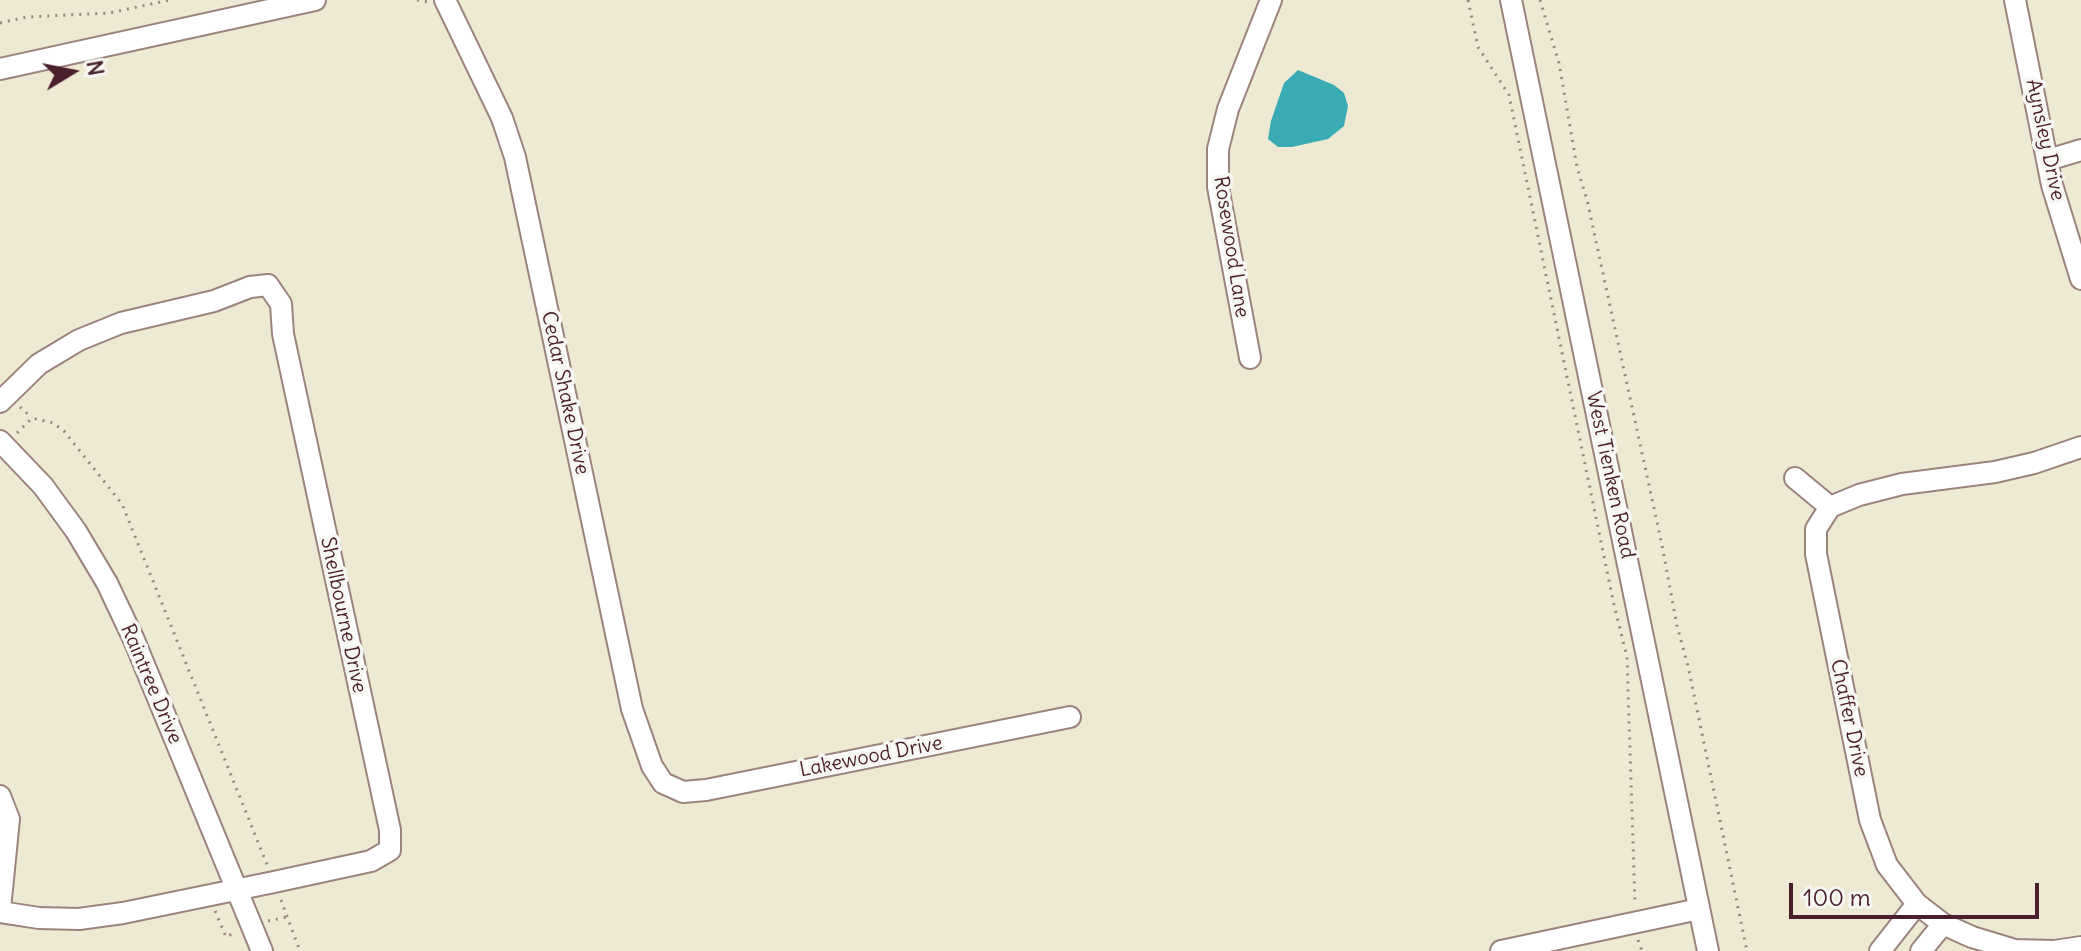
<!DOCTYPE html>
<style>
body{margin:0}
#map{position:relative;width:2081px;height:951px;overflow:hidden;background:#eee9d2;font-family:Delius,sans-serif}
canvas{display:block}
.north{position:absolute;left:32px;top:32px;width:80px;height:80px;-webkit-text-stroke:6px #f6f6f2;paint-order:stroke;rotate:80deg;font-size:22px;font-weight:700;line-height:32px;text-align:center;color:#4a1f2b}
.north::after{content:'';display:block;margin:auto;width:28px;height:36px;background:#4a1f2b;clip-path:polygon(50% 0,100% 100%,50% 72%,0 100%)}
.scale{position:absolute;left:1789px;top:883px;width:250px;height:36px;box-sizing:border-box;border:4px solid #4a1f2b;border-top:0;padding-left:10px;font-size:24px;line-height:28px;white-space:nowrap;color:#4a1f2b;-webkit-text-stroke:6px #f6f6f2;paint-order:stroke}
</style>
<div id="map">
<canvas width="2081" height="951"></canvas>
<div class="north">N</div>
<div class="scale">100 m</div>
</div>
<script>
const g = document.querySelector('canvas').getContext('2d');
g.lineJoin = 'round';
function fill(path, color) { g.fillStyle = color; g.fill(path, 'evenodd'); }
const poly = rows => new Path2D(rows.map(r => 'M' + r).join(''));
function strokePath(path, color, width, dash) { g.strokeStyle = color; g.lineWidth = width; g.lineCap = dash ? 'butt' : 'round'; g.setLineDash(dash || []); g.stroke(path); }
function label(font, color, halo, rows, align = 'center') {
  g.font = font + ' Delius,sans-serif'; g.lineWidth = 7; g.setLineDash([]); g.textBaseline = 'middle'; g.strokeStyle = halo; g.fillStyle = color; for (const [text, x, y, turn = 0] of rows) {
    g.save(); g.translate(x, y); g.rotate((+turn || 0) * Math.PI / 180); g.textAlign = isNaN(turn) ? turn : align; if (halo) g.strokeText(text, 0, 0); g.fillText(text, 0, 0); g.restore();
  }
}
fill(poly([
 [1298,70,1334,85,1344,93,1348,106,1344,126,1328,139,1292,147,1278,147,1268,139,1271,121,1284,83]
]), '#39abb4');
const minor = poly([
 [445,0,502,118,515,157,632,709,652,766,663,783,683,792,706,790,1070,717],
 [1511,0,1708,951],
 [2015,0,2052,185,2081,279],
 [0,69,315,0],
 [2048,160,2081,150],
 [1250,358,1218,187,1218,149,1228,109,1271,0],
 [0,402,39,364,79,340,121,323,214,301,250,287,268,285,281,304,283,334,390,830,390,850,371,861,274,882,123,913,79,919,39,918,0,912],
 [0,441,43,486,76,531,107,583,134,640,262,951],
 [2081,447,2034,463,1995,472,1902,484,1859,495,1830,507,1816,529,1816,554,1870,820,1887,865,1917,904,1943,924,1972,937,2015,950,2054,951,2081,947],
 [1795,478,1830,507],
 [0,796,9,819,0,909],
 [1501,951,1699,909],
 [1880,951,1917,904],
 [1921,951,1943,924]
]);
strokePath(minor, '#9c847e', 24);
strokePath(poly([
 [417,0,428,2],
 [1468,0,1478,47,1509,95,1614,605,1627,657,1635,904],
 [1540,0,1559,63,1577,167,1587,200,1662,545,1677,626,1688,666,1747,951],
 [0,23,27,17,109,13,170,0],
 [20,407,32,418],
 [17,433,32,418,53,423,64,431,122,504,268,867],
 [281,900,300,951],
 [215,911,226,937,234,933],
 [268,921,287,917],
 [1638,940,1642,951]
]), '#9c847e', 3, [2, 6]);
strokePath(minor, '#fff', 20);
label('20px', '#4a1f2b', '#f6f6f2', [
 ["Aynsley Drive",2045,140,78],
 ["Rosewood Lane",1231,247,81],
 ["Cedar Shake Drive",565,393,78],
 ["West Tienken Road",1610,475,78],
 ["Shellbourne Drive",343,615,78],
 ["Raintree Drive",151,684,67],
 ["Chaffer Drive",1849,718,78],
 ["Lakewood Drive",871,757,-11]
]);
</script>
